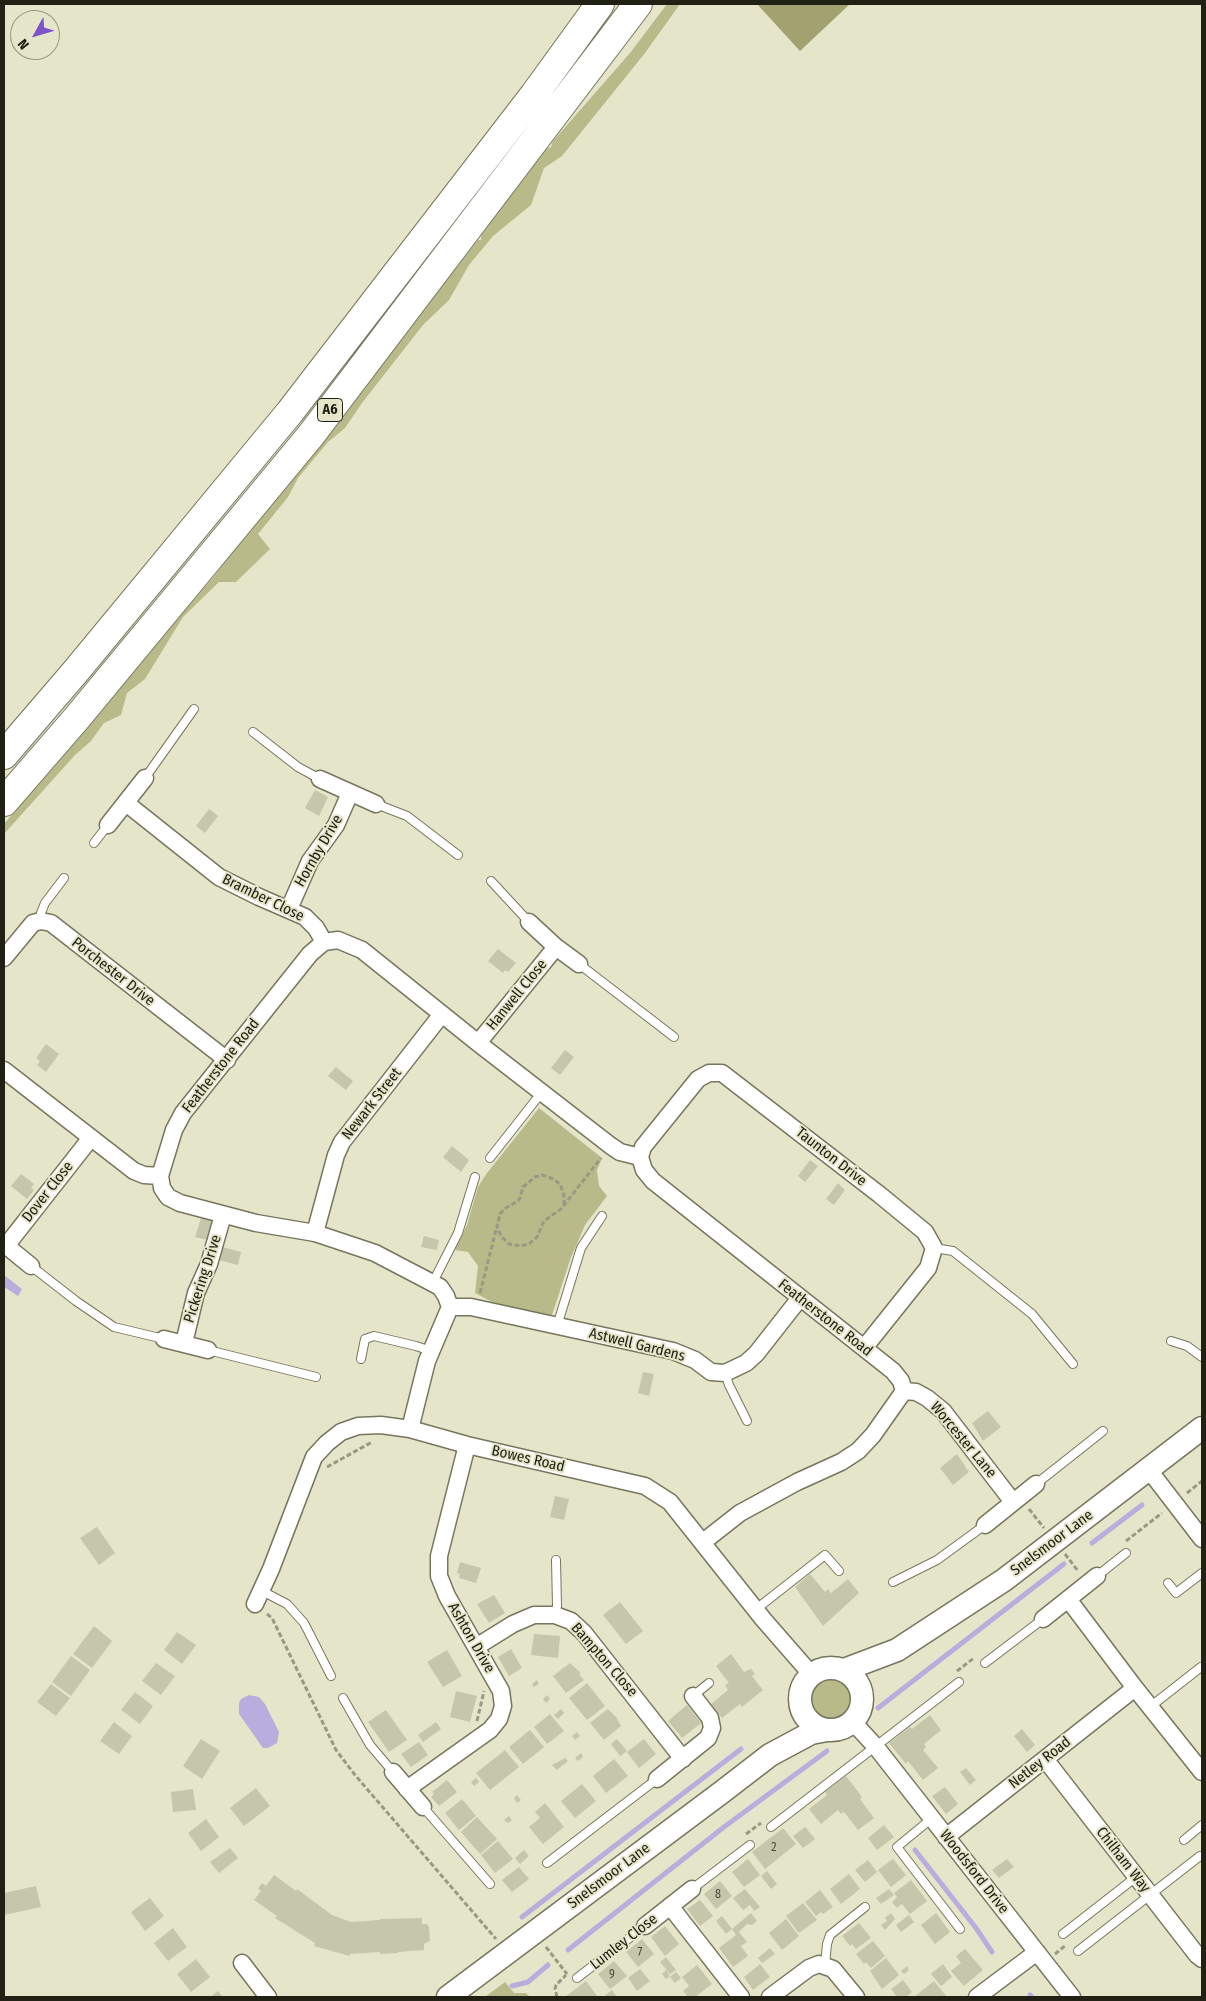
<!DOCTYPE html>
<style>
body{margin:0}
#map{position:relative;width:1206px;height:2001px;overflow:hidden;background:#e5e6c9;font-family:"Fira Sans Condensed",sans-serif}
canvas{display:block}
.frame{position:absolute;inset:0;border:5px solid #202015;pointer-events:none}
.north{position:absolute;left:10px;top:10px;width:50px;height:50px;box-sizing:border-box;background:#e5e6c9;border:1px solid #969781;border-radius:50%;rotate:231deg;font-size:14px;font-weight:700;line-height:20px;text-align:center;color:#202015}
.north::after{content:'';display:block;margin:auto;width:18px;height:22px;background:#7d53cc;clip-path:polygon(50% 0,100% 100%,50% 72%,0 100%)}
</style>
<div id="map">
<canvas width="1206" height="2001"></canvas>
<div class="frame"></div>
<div class="north">N</div>
</div>
<script>
const g = document.querySelector('canvas').getContext('2d');
g.lineJoin = 'round';
function fill(path, color) { g.fillStyle = color; g.fill(path, 'evenodd'); }
const poly = rows => new Path2D(rows.map(r => 'M' + r).join(''));
function strokePath(path, color, width, dash) { g.strokeStyle = color; g.lineWidth = width; g.lineCap = dash ? 'butt' : 'round'; g.setLineDash(dash || []); g.stroke(path); }
function label(font, color, halo, rows, align = 'center') {
  g.font = font + ' "Fira Sans Condensed",sans-serif'; g.lineWidth = 4; g.setLineDash([]); g.textBaseline = 'middle'; g.strokeStyle = halo; g.fillStyle = color; for (const [text, x, y, turn = 0] of rows) {
    g.save(); g.translate(x, y); g.rotate((+turn || 0) * Math.PI / 180); g.textAlign = isNaN(turn) ? turn : align; if (halo) g.strokeText(text, 0, 0); g.fillText(text, 0, 0); g.restore();
  }
}
fill(poly([
 [667,4,680,4,645,53,562,156,544,168,531,205,493,236,469,265,449,300,423,325,362,403,345,428,328,442,298,478,288,497,258,534,270,549,236,582,219,582,183,617,145,679,127,693,121,715,104,723,91,741,75,755,4,834,4,824,215,575,478,240,481,240,481,235,546,149,551,147,553,141,630,53],
 [539,1108,602,1158,597,1170,599,1186,607,1196,585,1225,570,1260,551,1318,492,1302,475,1293,478,1266,468,1252,455,1250,467,1225,478,1187,487,1173],
 '811 1698a21 21 0 1 1 42 0a21 21 0 1 1-42 0Z',
 [505,1982,514,1993,526,1993,530,1997,485,1997]
]), '#b9ba8a');
fill(poly([
 [757,4,850,4,800,51]
]), '#a2a271');
fill(poly([
 [4,1275,22,1289,18,1296,4,1287],
 [249,1695,259,1697,265,1704,279,1732,277,1743,268,1748,263,1748,239,1714,239,1703,241,1699]
]), '#b9addd');
strokePath(poly([
 [1092,1543,1142,1505],
 [878,1708,1064,1564],
 [915,1850,976,1928,992,1952],
 [522,1917,741,1749],
 [568,1950,724,1827,827,1751],
 [512,1986,528,1982,548,1965],
 [1030,1995,1032,1997]
]), '#b9addd', 5);
fill(poly([
 [315,790,328,797,319,816,305,808],
 [209,809,218,816,205,833,196,826],
 [498,949,516,963,508,972,505,970,503,973,488,961],
 [46,1044,59,1054,46,1072,37,1065,40,1061,36,1058],
 [565,1050,574,1057,560,1075,551,1068],
 [336,1067,353,1081,346,1090,328,1076],
 [452,1146,469,1160,461,1172,443,1157],
 [810,1160,818,1166,805,1182,798,1176],
 [21,1174,34,1184,31,1188,34,1190,27,1199,11,1186],
 [838,1183,845,1190,834,1205,826,1199],
 [201,1218,213,1221,208,1240,195,1237],
 [424,1236,439,1240,437,1250,421,1247],
 [222,1247,241,1252,238,1265,219,1260],
 [643,1372,654,1374,649,1396,638,1393],
 [988,1411,1001,1427,983,1441,972,1423],
 [957,1454,969,1472,953,1485,940,1468],
 [555,1496,569,1499,564,1520,550,1517],
 [97,1527,115,1553,99,1565,80,1538],
 [460,1562,481,1568,476,1583,459,1578,460,1574,457,1573],
 [810,1574,825,1592,828,1589,831,1593,848,1579,859,1593,823,1626,795,1587],
 [494,1595,505,1613,489,1623,477,1604],
 [620,1602,643,1631,626,1644,603,1615],
 [94,1626,112,1641,92,1668,73,1654],
 [177,1632,196,1645,182,1664,164,1650],
 [534,1634,560,1636,558,1658,531,1655],
 [511,1649,522,1668,509,1676,498,1657],
 [447,1650,462,1676,443,1687,427,1662],
 [731,1654,744,1672,751,1669,755,1674,752,1676,763,1690,742,1707,740,1704,722,1718,711,1704,728,1690,725,1685,729,1683,716,1666],
 [71,1656,90,1670,71,1696,52,1682],
 [156,1663,175,1676,161,1695,142,1681],
 [570,1663,581,1673,579,1674,584,1680,566,1693,553,1676],
 [537,1680,539,1684,534,1687,532,1684],
 [587,1683,605,1706,587,1720,569,1698],
 [51,1684,70,1698,56,1716,37,1702],
 [456,1691,477,1696,470,1722,450,1717],
 [135,1692,153,1706,140,1724,121,1710],
 [547,1695,550,1699,546,1703,543,1699],
 [687,1705,701,1723,682,1738,668,1721],
 [561,1709,564,1713,558,1719,554,1715],
 [608,1709,616,1717,621,1726,604,1740,590,1723],
 [386,1710,407,1740,389,1752,368,1722],
 [550,1714,564,1731,547,1744,534,1727],
 [930,1715,941,1730,924,1744,926,1747,923,1750,938,1768,923,1780,908,1761,906,1764,889,1743,910,1727,912,1729],
 [114,1722,132,1736,119,1754,100,1741],
 [436,1722,441,1729,423,1742,418,1735],
 [1022,1729,1035,1745,1027,1752,1014,1736],
 [530,1730,544,1747,523,1764,509,1747],
 [577,1732,580,1736,575,1740,572,1736],
 [201,1739,220,1751,202,1779,183,1766],
 [617,1739,627,1751,620,1756,611,1744],
 [644,1739,656,1754,639,1768,627,1752],
 [419,1742,428,1755,411,1767,401,1754],
 [505,1750,519,1767,490,1790,476,1773],
 [581,1753,583,1757,578,1761,575,1758],
 [565,1758,568,1761,557,1770,552,1765],
 [614,1759,628,1776,606,1793,593,1776],
 [966,1768,976,1780,970,1785,960,1772],
 [846,1776,862,1797,860,1799,874,1818,858,1830,844,1812,841,1814,838,1810,821,1824,809,1809,827,1795,825,1792],
 [476,1778,479,1782,474,1786,471,1782],
 [447,1780,457,1792,439,1806,431,1797,434,1794,432,1792],
 [582,1784,596,1801,575,1818,561,1801],
 [945,1787,958,1804,946,1814,932,1796],
 [256,1788,270,1806,244,1826,230,1808],
 [193,1789,196,1810,173,1812,171,1792],
 [517,1795,521,1800,517,1803,514,1798],
 [462,1799,476,1816,459,1830,445,1813],
 [545,1803,564,1827,543,1844,529,1827,540,1818,535,1812],
 [509,1816,512,1820,508,1823,504,1820],
 [477,1817,497,1839,480,1854,461,1832],
 [206,1819,219,1837,201,1851,188,1833],
 [884,1825,894,1837,877,1850,868,1838],
 [805,1827,815,1839,803,1848,793,1836],
 [783,1828,796,1844,765,1869,752,1852],
 [498,1841,513,1859,495,1873,481,1855],
 [230,1848,238,1858,219,1873,210,1862],
 [524,1850,529,1856,520,1864,515,1858],
 [748,1859,760,1875,744,1887,732,1872],
 [893,1859,906,1875,891,1887,878,1870],
 [1007,1859,1014,1867,999,1878,992,1870],
 [868,1860,877,1872,865,1882,855,1870],
 [519,1867,529,1879,512,1892,502,1880],
 [767,1871,777,1884,771,1889,761,1876],
 [849,1874,860,1889,841,1904,830,1889],
 [274,1875,296,1891,297,1889,332,1915,351,1922,380,1920,380,1919,422,1918,422,1924,427,1924,429,1927,430,1941,424,1944,424,1950,398,1952,398,1953,380,1954,380,1952,350,1954,350,1956,314,1946,315,1943,275,1918,277,1916,254,1900,261,1891,258,1889,262,1883,266,1886],
 [911,1880,927,1901,910,1914,902,1904,897,1908,892,1902,897,1897,894,1893],
 [720,1881,732,1896,716,1909,704,1894],
 [36,1886,41,1907,4,1915,4,1893],
 [745,1889,760,1907,754,1911,750,1905,743,1910,733,1898],
 [889,1889,894,1895,881,1904,876,1898],
 [820,1890,833,1907,823,1914,821,1912,816,1916,805,1902],
 [150,1898,164,1916,145,1931,131,1912],
 [700,1900,713,1916,700,1926,687,1909],
 [803,1903,817,1920,799,1933,786,1916],
 [751,1913,757,1921,752,1925,747,1924,739,1932,747,1942,741,1946,748,1956,733,1967,719,1948,736,1935,732,1929],
 [891,1913,895,1919,885,1930,881,1925,887,1921,885,1918],
 [936,1913,950,1932,935,1944,921,1925],
 [909,1915,914,1922,901,1932,896,1925],
 [722,1916,732,1929,726,1934,716,1921],
 [786,1919,799,1936,782,1950,769,1933],
 [859,1923,871,1938,856,1949,852,1944,850,1946,842,1936],
 [665,1926,679,1944,665,1956,651,1937],
 [173,1928,187,1947,168,1961,154,1943],
 [642,1939,654,1954,638,1967,626,1952],
 [873,1941,885,1956,871,1968,866,1962,864,1964,856,1954],
 [770,1948,775,1954,762,1963,758,1958],
 [965,1949,983,1970,964,1986,951,1971,961,1963,956,1956],
 [666,1957,676,1970,670,1974,660,1962],
 [886,1958,899,1975,882,1989,870,1971],
 [196,1959,210,1977,191,1992,177,1974],
 [614,1961,627,1976,610,1989,598,1974],
 [760,1964,770,1977,753,1990,744,1977],
 [943,1964,952,1977,941,1986,931,1974],
 [697,1965,712,1984,695,1997,688,1997,683,1991,689,1986,682,1977],
 [907,1966,909,1970,904,1974,901,1971],
 [640,1969,650,1981,637,1991,628,1978],
 [666,1970,670,1976,666,1979,662,1974],
 [676,1972,681,1978,675,1983,670,1977],
 [903,1980,912,1992,906,1997,897,1997,891,1989],
 [586,1981,597,1996,595,1997,565,1997],
 [934,1981,947,1997,914,1997],
 [612,1990,617,1997,603,1997],
 [218,1991,223,1997,210,1997]
]), '#c5c6aa');
const lane = poly([
 [253,732,298,767,320,779],
 [145,778,194,709],
 [376,804,407,816,458,855],
 [94,843,108,825],
 [491,881,529,922],
 [41,921,41,913,45,903,64,878],
 [579,964,674,1037],
 [490,1158,542,1092],
 [934,1248,953,1251,1032,1314,1073,1364],
 [31,1266,76,1301,114,1327,164,1339],
 [433,1282,458,1233,475,1177],
 [557,1326,581,1248,602,1216],
 [1171,1341,1187,1346,1202,1357],
 [208,1350,316,1377],
 [361,1359,365,1339,374,1336,416,1346,431,1351],
 [725,1373,729,1385,747,1421],
 [1036,1484,1103,1431],
 [1097,1576,1126,1553],
 [893,1582,937,1560,985,1525],
 [1168,1583,1176,1593,1202,1573],
 [262,1591,287,1604,304,1623,331,1676],
 [755,1610,825,1555,839,1571],
 [555,1615,557,1606,556,1560],
 [985,1663,1043,1619],
 [693,1696,709,1683],
 [343,1698,370,1745,393,1772],
 [1150,1707,1201,1667],
 [423,1807,490,1884],
 [931,1819,897,1847,960,1929],
 [771,1827,959,1682],
 [1184,1840,1202,1825],
 [547,1863,657,1779],
 [692,1889,750,1845],
 [1063,1934,1136,1877],
 [1078,1951,1200,1856],
 [825,1965,827,1944,830,1935,865,1907],
 [577,1978,645,1926]
]);
const street = poly([
 [320,779,376,804],
 [126,803,219,877,259,897,305,917,316,928,324,942],
 [108,825,145,778],
 [289,909,310,861,336,825,350,793],
 [529,922,556,947,579,964],
 [4,958,33,923,41,921,51,923,227,1060],
 [478,1043,556,947],
 [4,1070,134,1171,144,1175,160,1176],
 [640,1157,643,1147,698,1079,709,1073,722,1073,880,1195,925,1232,934,1248,928,1268,864,1348],
 [315,1233,336,1155,342,1142,442,1014],
 [4,1244,31,1266],
 [6,1246,90,1139],
 [450,1307,471,1307,673,1351,695,1360,711,1372,725,1373,746,1363,756,1354,800,1298],
 [164,1339,208,1350],
 [184,1343,196,1293,209,1264,223,1215],
 [904,1391,916,1392,927,1398,943,1411,1013,1502],
 [410,1429,427,1361,450,1307,446,1296,440,1287,375,1253,315,1233,256,1223,180,1203,168,1197,162,1188,160,1176,174,1130,183,1113,310,954,324,942,338,940,362,950,478,1043,611,1146,620,1152,640,1157,644,1170,653,1181,893,1371,901,1381,904,1391],
 [1149,1470,1202,1539],
 [985,1525,1036,1484],
 [703,1542,740,1513,797,1482,841,1462,858,1451,873,1435,904,1391],
 [1068,1599,1135,1688,1202,1772],
 [255,1604,271,1569,314,1457,327,1443,341,1432,358,1426,381,1425,410,1429,467,1445,645,1486,670,1502,763,1619,811,1674],
 [1043,1619,1097,1576],
 [476,1647,513,1624,534,1615,555,1615,571,1621,584,1633,683,1759],
 [853,1722,876,1747,1072,1997],
 [1045,1759,1197,1955,1202,1959],
 [393,1772,423,1807],
 [657,1779,708,1738,712,1728,710,1718,693,1696],
 [407,1789,490,1730,499,1719,503,1706,501,1691,447,1596,439,1576,439,1556,467,1445],
 [946,1837,1135,1688],
 [670,1906,741,1997],
 [645,1926,692,1889],
 [242,1963,268,1997],
 [770,1997,809,1968,819,1964,833,1969,856,1997],
 [977,1997,1037,1952]
]);
const secondary = poly([
 '800 1699a31 31 0 1 1 62 0a31 31 0 1 1-62 0Z',
 [844,1670,897,1650,1004,1580,1202,1428],
 [448,1997,722,1792,770,1755,811,1733,827,1730]
]);
const highway = poly([
 [4,755,76,671,290,412,534,95,600,4],
 [4,802,76,719,311,435,638,4]
]);
strokePath(lane, '#76765d', 10);
strokePath(street, '#76765d', 19);
strokePath(secondary, '#76765d', 25);
strokePath(highway, '#76765d', 30);
strokePath(poly([
 [564,1205,564,1195,560,1184,551,1178,542,1175,535,1177,523,1187,520,1198,518,1201,504,1209,500,1214,497,1226,501,1236,509,1244,521,1246,529,1244,537,1237,544,1221,561,1209,601,1158],
 [480,1293,497,1226],
 [327,1467,372,1442],
 [1187,1493,1202,1481],
 [1029,1509,1044,1528],
 [1126,1541,1162,1513],
 [1065,1554,1078,1571],
 [267,1614,272,1618,336,1750,355,1775,496,1939],
 [957,1671,974,1658],
 [477,1721,484,1691],
 [746,1834,761,1823],
 [546,1947,567,1974],
 [1055,1954,1066,1945],
 [557,1997,555,1989,556,1985,566,1975]
]), '#999983', 3, [5, 2.5]);
strokePath(lane, '#fff', 8);
strokePath(street, '#fff', 16);
strokePath(secondary, '#fff', 22);
strokePath(highway, '#fff', 28);
label('12px', '#494a3a', null, [
 ["2",774,1848],
 ["8",718,1895],
 ["7",640,1953],
 ["9",612,1975]
]);
for (const [x, y, w] of [
 [330,410,25]
]) { const box = new Path2D(); box.roundRect(x - w / 2, y - 11.5, w, 23, 4); g.fillStyle = '#e5e6c9'; g.fill(box); strokePath(box, '#202015', 1); }
label('bold 14px', '#202015', null, [
 ["A6",330,410]
]);
label('15px', '#202015', '#e5e6c9', [
 ["Hornby Drive",319,851,-60],
 ["Bramber Close",263,898,26],
 ["Porchester Drive",113,972,38],
 ["Hanwell Close",517,995,-51],
 ["Featherstone Road",221,1066,-52],
 ["Newark Street",372,1104,-52],
 ["Taunton Drive",831,1157,38],
 ["Dover Close",48,1192,-52],
 ["Pickering Drive",203,1279,-72],
 ["Featherstone Road",825,1318,38],
 ["Astwell Gardens",637,1345,14],
 ["Worcester Lane",963,1440,50],
 ["Bowes Road",528,1459,13],
 ["Snelsmoor Lane",1052,1543,-37],
 ["Ashton Drive",471,1638,60],
 ["Bampton Close",604,1660,49],
 ["Netley Road",1040,1763,-38],
 ["Chilham Way",1123,1860,52],
 ["Woodsford Drive",974,1872,52],
 ["Snelsmoor Lane",609,1876,-37],
 ["Lumley Close",624,1942,-38]
]);
</script>
